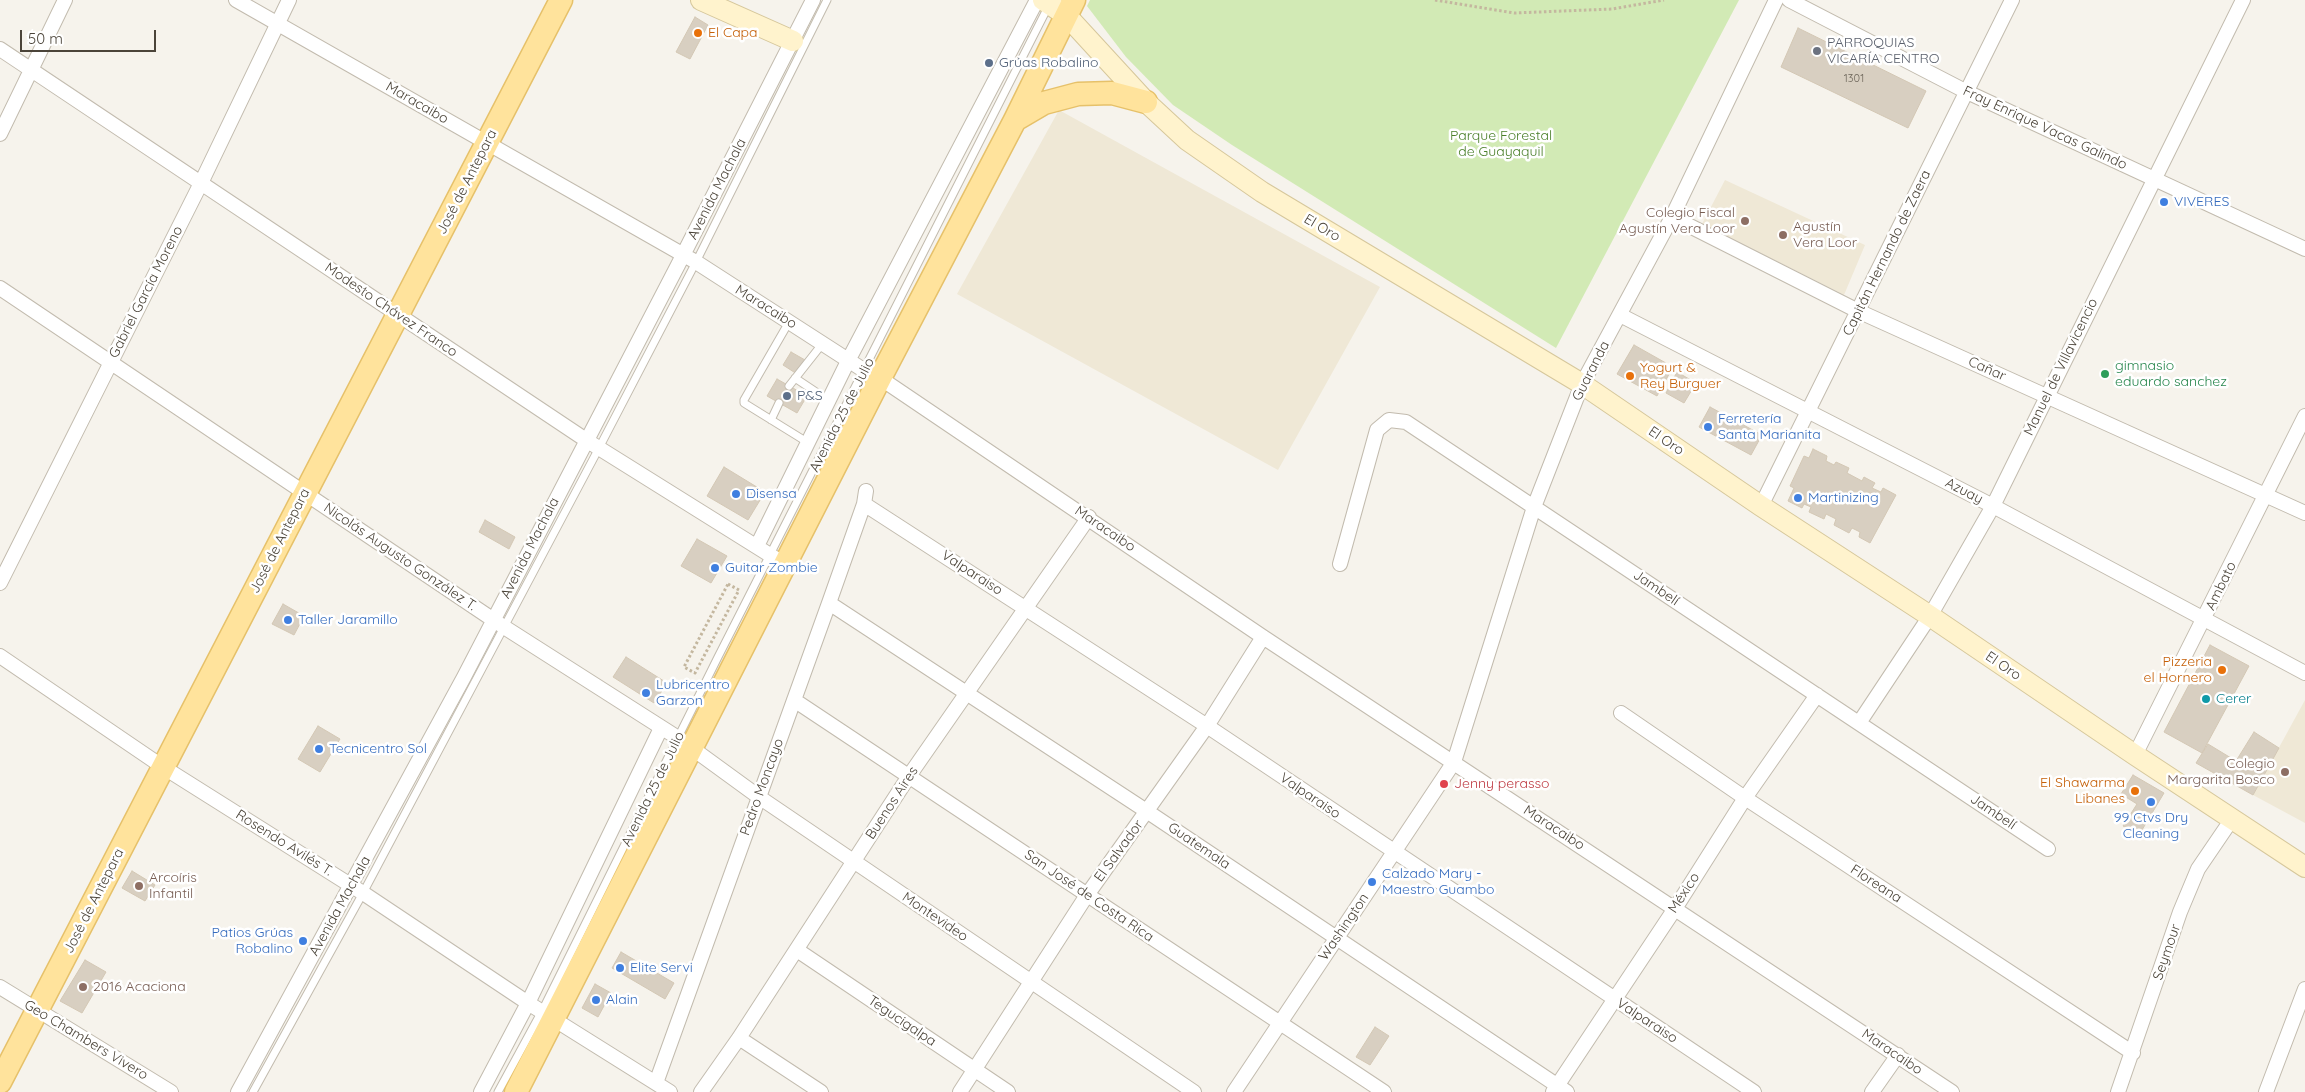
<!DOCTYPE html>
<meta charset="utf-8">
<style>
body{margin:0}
#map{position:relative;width:2305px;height:1092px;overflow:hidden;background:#f6f3ec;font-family:Quicksand,sans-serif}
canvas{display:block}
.scale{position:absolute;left:20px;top:30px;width:136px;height:22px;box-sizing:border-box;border:2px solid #4b4439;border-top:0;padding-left:6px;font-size:15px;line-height:18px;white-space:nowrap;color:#4b4439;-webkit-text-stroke:4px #fff;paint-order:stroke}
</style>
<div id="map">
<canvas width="2305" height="1092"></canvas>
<div class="scale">50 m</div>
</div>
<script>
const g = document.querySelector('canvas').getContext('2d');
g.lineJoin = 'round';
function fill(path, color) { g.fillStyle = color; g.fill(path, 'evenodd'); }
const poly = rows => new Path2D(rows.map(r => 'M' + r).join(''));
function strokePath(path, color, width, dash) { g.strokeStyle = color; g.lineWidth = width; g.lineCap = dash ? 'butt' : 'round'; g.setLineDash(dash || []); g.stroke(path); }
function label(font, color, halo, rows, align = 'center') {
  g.font = font + ' Quicksand,sans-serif'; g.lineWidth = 5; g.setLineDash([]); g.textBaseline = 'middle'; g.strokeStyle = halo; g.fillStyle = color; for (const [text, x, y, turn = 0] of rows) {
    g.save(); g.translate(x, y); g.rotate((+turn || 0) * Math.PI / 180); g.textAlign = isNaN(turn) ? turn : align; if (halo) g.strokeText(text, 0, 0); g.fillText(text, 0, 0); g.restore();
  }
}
fill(poly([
 [1059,110,1380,287,1278,470,957,294],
 [1725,180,1865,245,1844,295,1702,224],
 [2305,700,2305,823,2253,795]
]), '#efe8d6');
fill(poly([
 [1090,0,1739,0,1556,348,1232,145,1173,105,1126,57,1087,6]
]), '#d2eab5');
const building = poly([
 [695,17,708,25,690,59,676,52,695,17],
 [1798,28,1926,91,1908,128,1781,67,1798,28],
 [1634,345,1673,367,1657,396,1617,374,1634,345],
 [791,352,805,360,797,374,783,365,791,352],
 [1677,372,1696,383,1684,403,1666,393,1677,372],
 [777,379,807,396,797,413,767,396,777,379],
 [1710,407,1762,435,1751,455,1699,427,1710,407],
 [1813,449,1827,456,1826,461,1834,465,1836,462,1849,468,1847,473,1862,481,1864,477,1875,483,1872,488,1881,492,1883,488,1896,495,1870,543,1859,537,1860,532,1852,528,1849,533,1834,525,1836,519,1826,514,1824,519,1809,512,1811,507,1804,504,1802,508,1788,501,1794,488,1790,486,1804,456,1809,458,1813,449],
 [724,467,765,492,748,520,707,496,724,467],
 [485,520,515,537,509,549,479,532,485,520],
 [697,539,727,556,711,583,681,566,697,539],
 [283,604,304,616,294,635,272,624,283,604],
 [2210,645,2249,666,2202,753,2164,732,2210,645],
 [626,657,667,683,654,703,613,677,626,657],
 [318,726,340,739,320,772,298,759,318,726],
 [2254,732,2279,748,2253,795,2196,763,2208,744,2236,761,2254,732],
 [2133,775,2164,793,2139,835,2123,826,2137,804,2121,794,2133,775],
 [132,871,155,885,145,901,122,888,132,871],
 [621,952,674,983,665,999,612,968,621,952],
 [85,960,106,972,82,1013,60,1001,85,960],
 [595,984,611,993,598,1017,582,1008,595,984],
 [1375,1027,1389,1036,1370,1065,1356,1057,1375,1027]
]);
fill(building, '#d8cfc1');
strokePath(building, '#d3c7b4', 1);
const lane = poly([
 [789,322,744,400,744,403,807,442],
 [795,378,828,400],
 [789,386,823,343],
 [771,420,779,403],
 [253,1092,363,893,599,448,696,262,827,0],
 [498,1092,542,1011,718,657,1049,5]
]);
const street = poly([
 [236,0,696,262,865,371,880,378,1263,637,1952,1092],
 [1789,0,1967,92,2305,249],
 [0,49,586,440,786,565],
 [0,134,65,0],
 [1672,217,1858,311,2305,513],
 [0,288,504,627,678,738,759,797,1194,1092],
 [1620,315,1993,506,2305,673],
 [864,504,1207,726,1754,1092],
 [1761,506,2012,0],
 [757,546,849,359,1037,0],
 [1340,564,1377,430,1389,420,1406,422,2048,849],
 [0,583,201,183,289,0],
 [829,603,1148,812,1567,1092],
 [0,656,163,767,363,893,528,1003,670,1092],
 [794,700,1384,1092],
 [1621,713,1745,798,2133,1053],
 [1859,723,1930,616,1993,506,2243,0],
 [2135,755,2305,416],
 [797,950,1008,1092],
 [0,987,171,1092],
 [739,1038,821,1092],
 [656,1083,829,603,864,504,866,491],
 [238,1092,464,677,678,265,813,0],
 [481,1092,528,1003,661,728],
 [701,1092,739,1038,909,776,1089,517],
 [960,1092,1087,895,1207,726,1263,637],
 [1234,1092,1454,762,1534,507,1582,384,1672,217,1776,0],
 [1553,1092,1676,907,1745,798,1817,695],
 [1872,1092,1898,1055],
 [2118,1092,2180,912,2198,869,2232,819],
 [2266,1092,2305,989]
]);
const secondary = poly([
 [701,0,793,41],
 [1043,0,1067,16,1146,102,1187,140,1262,192,1582,384,1761,506,1930,616,2135,755,2305,867]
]);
const primary = poly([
 [1015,120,1044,103,1078,94,1112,93,1146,102],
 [0,1082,561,0],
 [516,1092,880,378,1015,120,1074,0]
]);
strokePath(lane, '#c2bbae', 9);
strokePath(street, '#c2bbae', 16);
strokePath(secondary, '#d6c79b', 22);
strokePath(primary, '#e6c16a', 25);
strokePath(poly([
 [1435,0,1514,13,1612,9,1664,0],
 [728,584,739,590,695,673,684,667,728,584]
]), '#c4b79f', 3, [2.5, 2.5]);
strokePath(lane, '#fff', 7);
strokePath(street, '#fff', 14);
strokePath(secondary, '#fff3cd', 20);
strokePath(primary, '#ffe39c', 22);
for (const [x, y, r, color] of [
 [698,33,5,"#e8710a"],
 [1817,51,5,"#6b7280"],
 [989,63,5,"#5c6f8a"],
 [2164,202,5,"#3f7fe0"],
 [1745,221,5,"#8d6e63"],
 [1783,235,5,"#8d6e63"],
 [2105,374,5,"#2e9e5b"],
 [1630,376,5,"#e8710a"],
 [787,396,5,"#5c6f8a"],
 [1708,427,5,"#3f7fe0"],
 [736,494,5,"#3f7fe0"],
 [1798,498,5,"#3f7fe0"],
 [715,568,5,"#3f7fe0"],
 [288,620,5,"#3f7fe0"],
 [2222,670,5,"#e8710a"],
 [646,693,5,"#3f7fe0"],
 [2206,699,5,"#0f9aa8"],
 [319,749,5,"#3f7fe0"],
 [2285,772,5,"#8d6e63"],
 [1444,784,5,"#e0444e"],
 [2135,791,5,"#e8710a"],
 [2151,802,5,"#3f7fe0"],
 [1372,882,5,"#3f7fe0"],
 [139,886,5,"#8d6e63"],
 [303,941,5,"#3f7fe0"],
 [620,968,5,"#3f7fe0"],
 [83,987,5,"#8d6e63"],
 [596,1000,5,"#3f7fe0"]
]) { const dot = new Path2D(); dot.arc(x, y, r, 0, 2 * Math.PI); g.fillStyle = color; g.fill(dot); strokePath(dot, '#fff', 2); }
label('11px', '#6e675b', null, [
 ["1301",1854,79]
]);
label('14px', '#c56008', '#fff', [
 ["El Capa",708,33],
 ["Yogurt &",1640,368],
 ["Rey Burguer",1640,384],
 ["Pizzeria",2212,662,"right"],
 ["el Hornero",2212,678,"right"],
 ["El Shawarma",2125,783,"right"],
 ["Libanes",2125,799,"right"]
], 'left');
label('14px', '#5b616d', '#fff', [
 ["PARROQUIAS",1827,43],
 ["VICARÍA CENTRO",1827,59]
], 'left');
label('14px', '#4e5e75', '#fff', [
 ["Grúas Robalino",999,63],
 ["P&S",797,396]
], 'left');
label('14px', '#4b4439', '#fff', [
 ["Maracaibo",417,103,30],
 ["Fray Enrique Vacas Galindo",2045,128,25],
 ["José de Antepara",467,182,-63],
 ["Avenida Machala",717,189,-63],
 ["El Oro",1322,228,31],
 ["Capitán Hernando de Zaera",1887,253,-64],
 ["Gabriel García Moreno",146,292,-63],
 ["Maracaibo",766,307,32],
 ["Modesto Chávez Franco",391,310,34],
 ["Manuel de Villavicencio",2061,367,-64],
 ["Cañar",1987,369,24],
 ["Guaranda",1591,371,-63],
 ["Avenida 25 de Julio",842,415,-63],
 ["El Oro",1666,441,34],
 ["Azuay",1964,491,27],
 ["Maracaibo",1105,529,34],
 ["José de Antepara",280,541,-63],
 ["Avenida Machala",530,548,-63],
 ["Nicolás Augusto González T.",400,557,34],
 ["Valparaiso",972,573,33],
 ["Ambato",2221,586,-64],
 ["Jambelí",1656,588,34],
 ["El Oro",2003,666,34],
 ["Pedro Moncayo",762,787,-70],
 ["Avenida 25 de Julio",653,789,-64],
 ["Valparaiso",1310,796,34],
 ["Buenos Aires",892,803,-57],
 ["Jambelí",1993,812,34],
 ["Maracaibo",1554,828,33],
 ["Rosendo Avilés T.",284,843,32],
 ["Guatemala",1199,846,34],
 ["El Salvador",1119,851,-54],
 ["Floreana",1876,884,33],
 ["México",1684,893,-57],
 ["San José de Costa Rica",1089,896,34],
 ["José de Antepara",94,901,-63],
 ["Avenida Machala",340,906,-61],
 ["Montevideo",935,917,34],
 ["Washington",1344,927,-56],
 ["Seymour",2167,952,-71],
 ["Tegucigalpa",902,1021,34],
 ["Valparaiso",1647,1021,33],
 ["Geo Chambers Vivero",86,1040,31],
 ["Maracaibo",1892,1052,34]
]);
label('14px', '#4a7f2a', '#fff', [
 ["Parque Forestal",1501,136],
 ["de Guayaquil",1501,152]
]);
label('14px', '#366cbe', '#fff', [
 ["VIVERES",2174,202],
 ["Ferretería",1718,419],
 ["Santa Marianita",1718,435],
 ["Disensa",746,494],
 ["Martinizing",1808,498],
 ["Guitar Zombie",725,568],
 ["Taller Jaramillo",298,620],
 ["Lubricentro",656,685],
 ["Garzon",656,701],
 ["Tecnicentro Sol",329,749],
 ["99 Ctvs Dry",2151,818,"center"],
 ["Cleaning",2151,834,"center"],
 ["Calzado Mary -",1382,874],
 ["Maestro Guambo",1382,890],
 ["Patios Grúas",293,933,"right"],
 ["Robalino",293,949,"right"],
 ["Elite Servi",630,968],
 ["Alain",606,1000]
], 'left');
label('14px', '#785e54', '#fff', [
 ["Colegio Fiscal",1735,213,"right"],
 ["Agustín Vera Loor",1735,229,"right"],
 ["Agustín",1793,227],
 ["Vera Loor",1793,243],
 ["Colegio",2275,764,"right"],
 ["Margarita Bosco",2275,780,"right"],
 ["Arcoíris",149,878],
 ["Infantil",149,894],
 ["2016 Acaciona",93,987]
], 'left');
label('14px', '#27864d', '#fff', [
 ["gimnasio",2115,366],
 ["eduardo sanchez",2115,382]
], 'left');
label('14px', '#0d838f', '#fff', [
 ["Cerer",2216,699]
], 'left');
label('14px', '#be3a42', '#fff', [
 ["Jenny perasso",1454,784]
], 'left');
</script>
